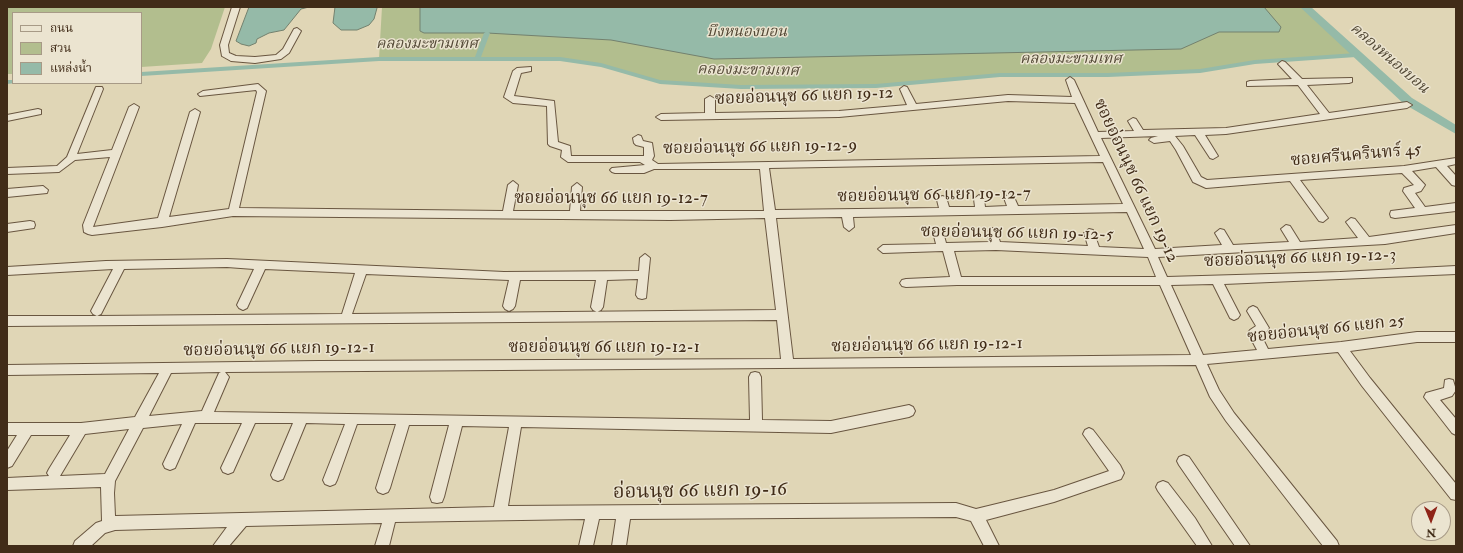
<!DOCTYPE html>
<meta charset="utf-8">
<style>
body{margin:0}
#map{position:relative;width:1463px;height:553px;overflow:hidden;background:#e0d6b6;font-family:"IM FELL Double Pica","Noto Serif Thai",serif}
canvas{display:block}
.frame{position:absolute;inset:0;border:8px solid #412c18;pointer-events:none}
.legend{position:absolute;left:12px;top:12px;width:130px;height:72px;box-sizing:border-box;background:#ebe4d0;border:1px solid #a79a86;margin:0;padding:5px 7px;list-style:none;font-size:12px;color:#412c18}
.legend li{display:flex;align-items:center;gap:8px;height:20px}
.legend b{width:20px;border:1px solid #a79a86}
.north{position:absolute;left:1411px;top:501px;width:40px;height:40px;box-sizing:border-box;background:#ebe4d0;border:1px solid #a79a86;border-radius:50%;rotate:179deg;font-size:11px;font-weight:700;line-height:16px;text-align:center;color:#412c18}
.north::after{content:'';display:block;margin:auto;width:14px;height:18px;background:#8f2418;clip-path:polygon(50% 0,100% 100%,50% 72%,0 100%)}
</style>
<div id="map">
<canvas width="1463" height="553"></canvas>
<div class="frame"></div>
<ul class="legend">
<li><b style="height:5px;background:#ebe4d0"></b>ถนน</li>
<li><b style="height:11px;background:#b2be8e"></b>สวน</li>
<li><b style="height:11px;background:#95baa8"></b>แหล่งน้ำ</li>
</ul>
<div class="north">N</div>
</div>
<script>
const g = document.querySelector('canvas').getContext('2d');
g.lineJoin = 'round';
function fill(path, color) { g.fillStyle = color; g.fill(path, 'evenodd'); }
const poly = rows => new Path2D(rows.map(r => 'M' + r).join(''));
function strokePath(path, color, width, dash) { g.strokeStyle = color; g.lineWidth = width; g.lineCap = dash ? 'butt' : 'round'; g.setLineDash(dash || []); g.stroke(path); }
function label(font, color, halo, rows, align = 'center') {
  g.font = font + ' "IM FELL Double Pica","Noto Serif Thai",serif'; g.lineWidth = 3; g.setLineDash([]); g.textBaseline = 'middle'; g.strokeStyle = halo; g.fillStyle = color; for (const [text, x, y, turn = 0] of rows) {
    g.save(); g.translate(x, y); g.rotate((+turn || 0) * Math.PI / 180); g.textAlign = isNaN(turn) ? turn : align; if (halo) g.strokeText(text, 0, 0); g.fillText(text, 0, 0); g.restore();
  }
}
fill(poly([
 [7,7,225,7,211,49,202,63,141,67,141,13,13,13,13,74,7,74],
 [382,7,1305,7,1356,55,1255,62,1200,71,1108,75,1000,75,876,86,741,87,660,82,601,65,560,59,379,59]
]), '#b2be8e');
const water = poly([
 [249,7,309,7,301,9,284,30,269,33,257,39,256,43,249,46,241,44,236,41,249,7],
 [335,7,377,7,377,8,374,19,369,25,357,30,341,30,333,23,335,7],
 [420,7,1264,7,1281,27,1279,32,1219,32,1181,49,714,59,611,40,487,33,424,33,420,31,420,7]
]);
fill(water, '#95baa8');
strokePath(water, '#73816e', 1);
fill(poly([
 [487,31,490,33,481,57,560,57,601,63,660,80,741,85,876,84,1000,73,1108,73,1200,69,1255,60,1356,53,1359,55,1356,57,1255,64,1200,73,1108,77,1000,77,876,88,741,89,660,84,601,67,560,61,379,61,141,76,141,72,379,57,475,57,484,33,487,31],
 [7,80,13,80,13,83,16,83,7,84,7,80]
]), '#95baa8');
fill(poly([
 [1300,7,1311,7,1412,98,1456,125,1456,134,1404,104,1300,7]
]), '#95baa8');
const minor = poly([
 [232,7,240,7,228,45,229,53,236,56,255,57,276,55,283,49,294,29,297,28,301,31,289,53,281,59,255,63,231,61,222,56,220,45,232,7],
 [1282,61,1285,62,1302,79,1352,78,1352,82,1349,83,1307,85,1329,113,1407,102,1412,105,1407,108,1226,134,1205,135,1218,156,1213,159,1210,158,1195,135,1175,136,1183,146,1201,177,1207,180,1404,166,1456,158,1456,164,1447,166,1456,176,1456,186,1452,185,1436,167,1412,171,1425,185,1421,191,1415,193,1425,207,1456,203,1456,211,1395,218,1391,217,1390,214,1391,211,1415,208,1403,191,1404,188,1414,185,1402,173,1300,180,1328,218,1323,222,1319,221,1290,181,1206,188,1193,182,1176,150,1170,141,1154,143,1149,140,1151,138,1158,136,1101,138,1155,249,1222,245,1215,233,1220,229,1224,230,1233,245,1289,242,1281,229,1286,225,1290,226,1300,242,1358,238,1346,222,1351,218,1355,219,1369,237,1456,225,1456,233,1385,244,1158,257,1167,277,1340,272,1456,266,1456,274,1224,284,1240,315,1238,318,1234,320,1230,318,1213,284,1171,285,1203,355,1257,350,1248,333,1250,330,1256,326,1247,311,1249,308,1253,306,1257,308,1269,328,1267,331,1261,335,1268,349,1341,342,1417,332,1456,332,1456,342,1417,342,1350,351,1370,378,1456,484,1456,500,1451,499,1362,386,1338,352,1207,364,1219,390,1234,413,1337,541,1339,546,1323,546,1226,421,1210,397,1196,365,225,372,229,377,214,412,750,420,749,377,751,373,755,372,759,373,761,377,762,420,831,421,909,405,913,407,915,411,913,415,909,417,831,433,521,427,508,506,956,503,976,509,1054,490,1109,471,1083,434,1085,430,1089,428,1093,430,1120,465,1124,473,1121,479,1054,502,986,520,999,546,984,546,971,521,956,517,630,519,626,546,612,546,616,519,599,519,593,546,579,546,585,519,395,522,389,546,375,546,382,523,246,526,229,546,213,546,227,527,115,530,105,533,91,546,73,546,75,541,96,523,102,521,101,487,7,490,7,478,49,476,47,473,49,469,70,435,31,435,12,466,7,468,7,451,17,435,7,435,7,423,81,423,135,417,159,373,7,375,7,365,319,361,781,359,777,320,7,326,7,316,97,316,93,314,91,311,113,269,7,275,7,267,106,261,227,259,504,272,639,271,640,258,645,254,650,258,646,298,642,299,638,298,636,295,638,279,607,280,603,307,601,310,597,312,593,310,591,307,596,280,520,280,515,306,513,309,509,311,505,309,503,306,509,280,366,274,352,314,776,310,765,218,670,220,233,216,162,227,92,235,88,234,84,232,83,225,110,157,75,160,59,172,7,174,7,168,57,166,67,157,96,87,102,87,103,89,77,154,112,150,129,107,134,104,139,107,93,227,158,218,190,112,195,109,200,112,169,217,229,209,257,92,256,90,200,96,198,94,203,91,258,84,266,91,239,208,503,211,508,185,513,181,518,185,513,211,570,211,572,187,577,183,582,187,580,211,764,211,760,169,654,169,644,173,615,173,612,172,610,170,612,168,645,165,640,162,568,162,561,157,562,150,550,146,548,144,547,106,513,103,504,97,513,71,517,68,531,67,531,71,521,73,514,96,554,101,558,142,570,146,571,156,644,156,644,147,636,145,634,143,633,138,638,135,641,136,643,141,652,143,654,156,652,160,658,164,1100,156,1075,103,1008,101,839,117,661,120,656,117,661,114,705,113,705,99,710,96,715,99,715,113,839,111,907,105,900,89,904,86,907,87,916,104,1008,95,1072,97,1066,80,1070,77,1074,80,1098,132,1134,131,1128,121,1133,118,1136,119,1143,130,1226,128,1320,114,1298,85,1247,86,1247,82,1250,81,1292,79,1278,64,1282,61],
 [1103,162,1123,204,1018,206,1013,195,1009,194,1004,198,1007,206,985,207,984,199,979,195,974,199,975,207,949,207,946,197,942,196,937,200,939,208,775,210,769,168,1103,162],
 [1127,212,1144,249,1099,247,1093,230,1089,229,1084,233,1088,246,1000,242,996,229,992,228,987,232,990,242,946,243,943,232,938,228,933,232,936,244,883,245,878,249,883,253,943,251,950,277,906,279,902,280,900,283,902,286,906,287,957,285,1160,285,1191,355,793,359,776,218,842,217,844,227,849,231,854,227,853,217,1127,212],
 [996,250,1148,257,1156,277,961,277,954,251,996,250],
 [227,267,254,269,237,305,239,308,243,310,247,308,265,269,355,273,342,314,97,316,101,314,124,269,227,267],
 [221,372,219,373,202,411,149,416,171,373,221,372],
 [195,423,242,423,221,468,223,472,228,474,233,472,255,423,293,423,271,475,273,479,278,481,283,479,306,423,345,424,323,480,325,484,330,486,335,484,337,480,357,424,396,424,376,488,378,492,383,494,388,492,390,488,409,425,449,425,430,497,432,502,437,503,442,502,444,497,462,426,509,427,494,507,115,516,114,493,115,481,143,428,182,424,163,464,165,468,170,470,175,468,195,423],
 [129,429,105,474,60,476,85,434,129,429],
 [38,109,41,110,41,114,7,121,7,115,38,109],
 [43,186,48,190,47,193,7,197,7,189,43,186],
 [30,221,34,222,35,225,34,228,7,232,7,224,30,221],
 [1449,379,1453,380,1456,390,1452,396,1440,400,1456,419,1456,435,1452,433,1424,397,1426,393,1444,388,1445,380,1449,379],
 [1184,455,1189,457,1250,546,1235,546,1179,465,1177,461,1179,457,1184,455],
 [1163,481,1168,483,1195,518,1212,546,1197,546,1158,491,1156,487,1158,483,1163,481]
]);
strokePath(minor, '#695640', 2);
fill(minor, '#ebe4d0');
label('italic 15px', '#524835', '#ebe4d0', [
 ["บึงหนองบอน",747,33],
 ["คลองมะขามเทศ",427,45],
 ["คลองหนองบอน",1389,59,41],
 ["คลองมะขามเทศ",1071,60],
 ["คลองมะขามเทศ",748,71,1]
]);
label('17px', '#412c18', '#ebe4d0', [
 ["ซอยอ่อนนุช 66 แยก 19-12",804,97,-2],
 ["ซอยอ่อนนุช 66 แยก 19-12-9",760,148,-1],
 ["ซอยศรีนครินทร์ 45",1356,156,-5],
 ["ซอยอ่อนนุช 66 แยก 19-12",1135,181,65],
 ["ซอยอ่อนนุช 66 แยก 19-12-7",934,196,-1],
 ["ซอยอ่อนนุช 66 แยก 19-12-7",611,199],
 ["ซอยอ่อนนุช 66 แยก 19-12-5",1017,234,1],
 ["ซอยอ่อนนุช 66 แยก 19-12-3",1300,259,-2],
 ["ซอยอ่อนนุช 66 แยก 25",1326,330,-6],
 ["ซอยอ่อนนุช 66 แยก 19-12-1",927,346,-1],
 ["ซอยอ่อนนุช 66 แยก 19-12-1",604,348],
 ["ซอยอ่อนนุช 66 แยก 19-12-1",279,350,-1]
]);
label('20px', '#412c18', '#ebe4d0', [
 ["อ่อนนุช 66 แยก 19-16",700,492,-1]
]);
</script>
